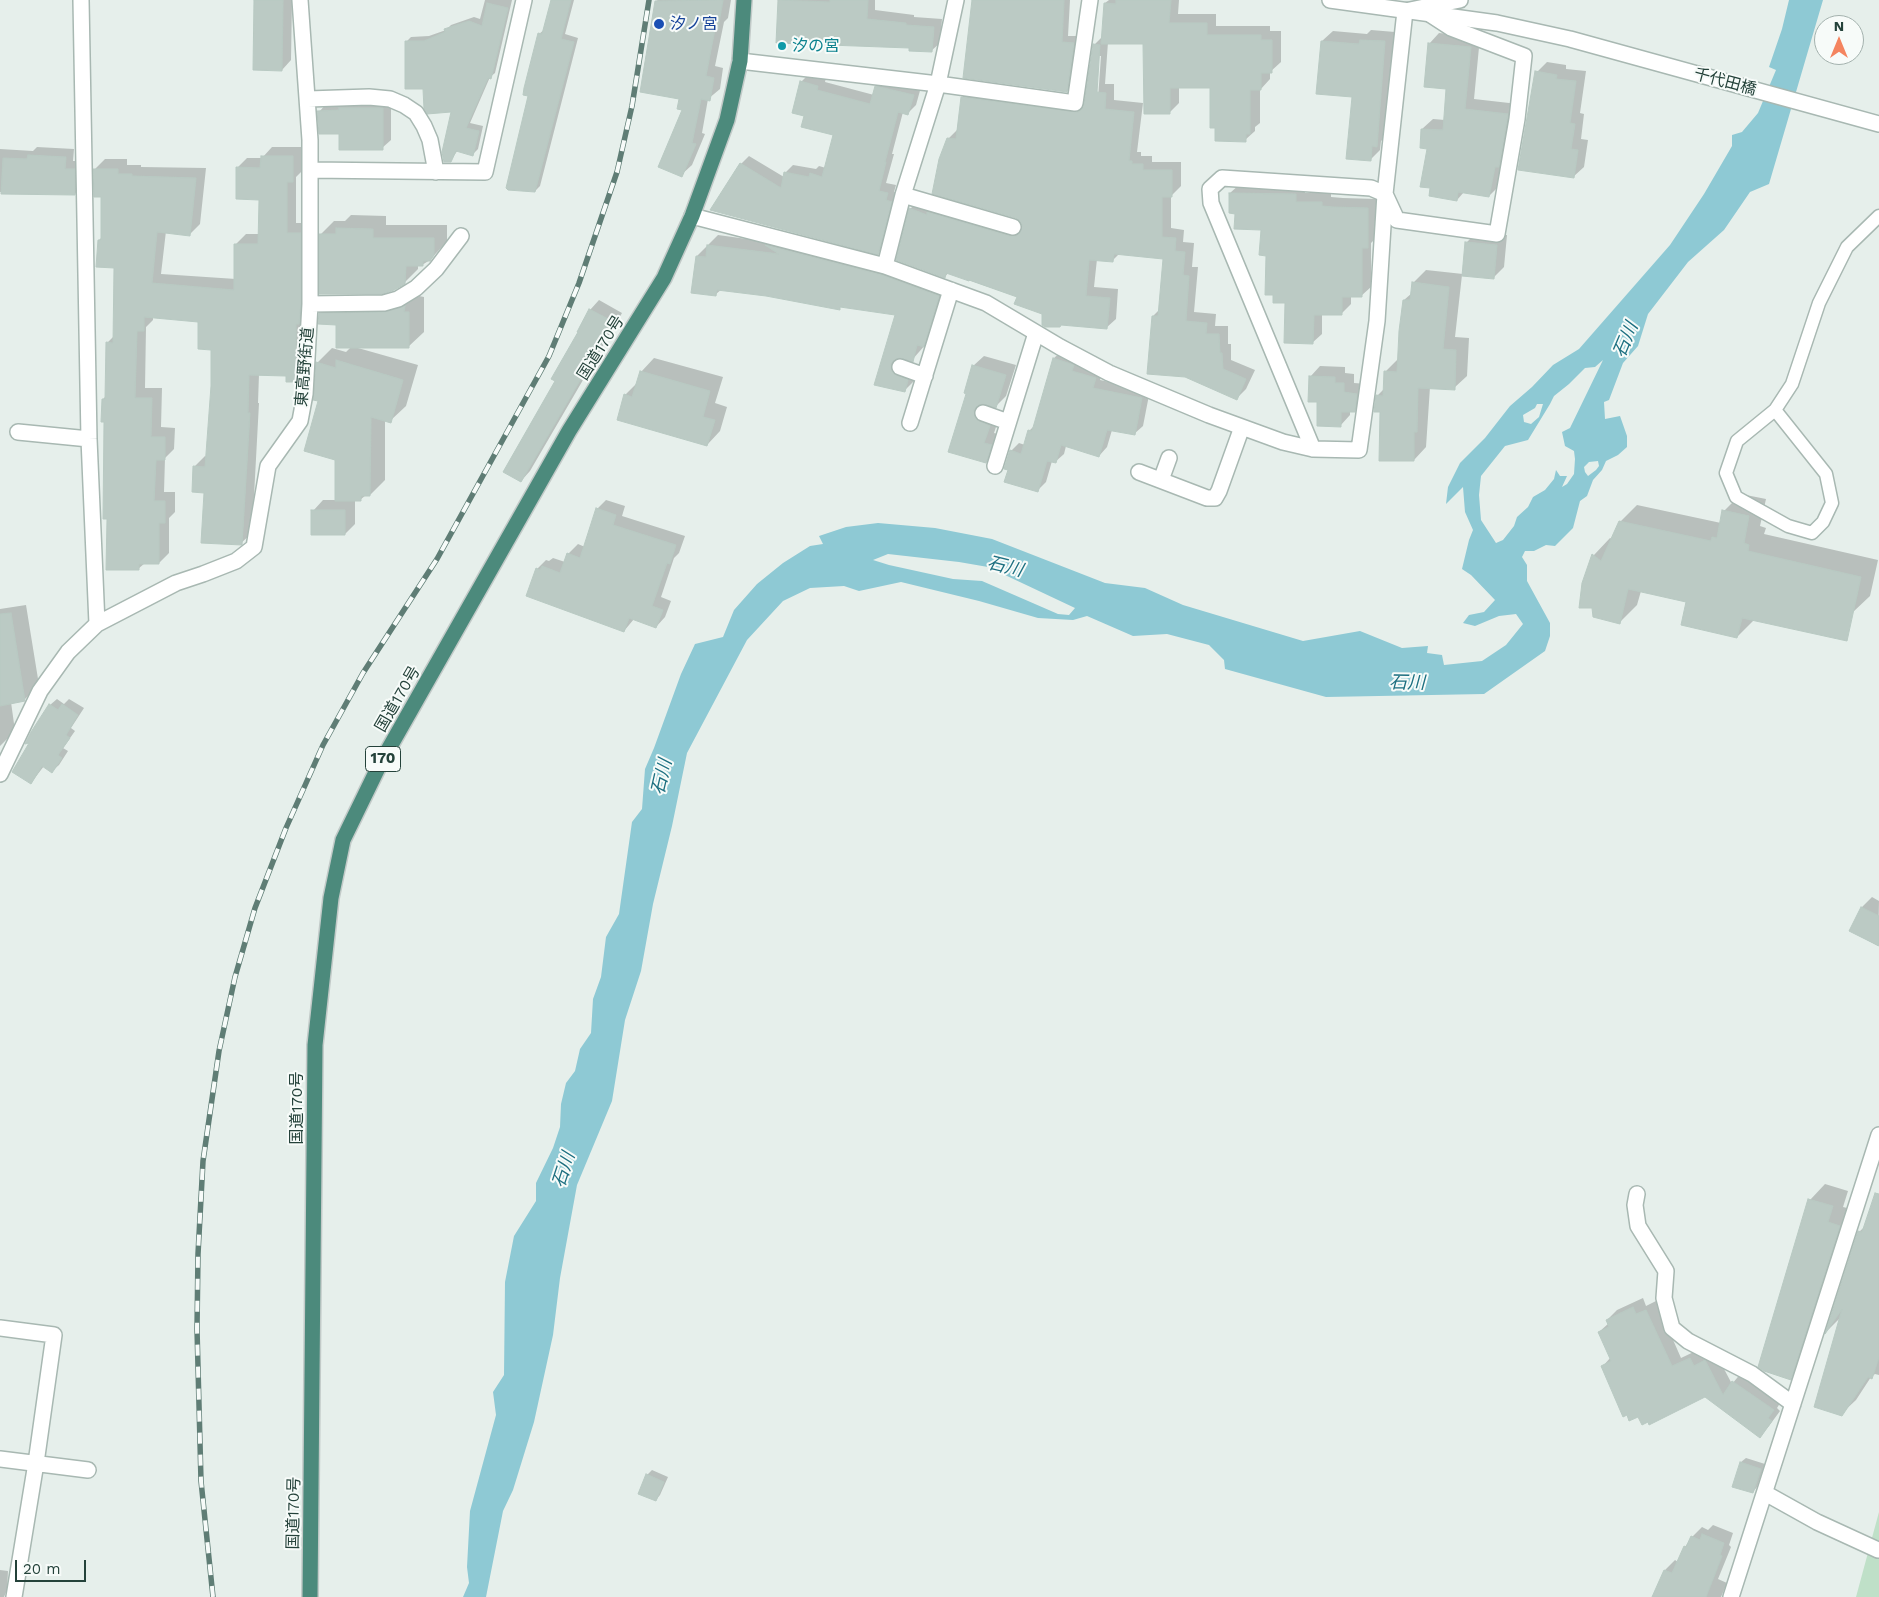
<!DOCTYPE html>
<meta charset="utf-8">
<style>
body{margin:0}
#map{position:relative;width:1879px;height:1597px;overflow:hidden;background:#e6efeb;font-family:"Work Sans",sans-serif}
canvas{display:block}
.north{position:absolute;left:1814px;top:15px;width:50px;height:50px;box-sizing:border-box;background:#f7fbf9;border:1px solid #a3b1ad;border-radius:50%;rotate:0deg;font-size:14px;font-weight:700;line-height:20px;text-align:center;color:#24423a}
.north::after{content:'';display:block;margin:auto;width:18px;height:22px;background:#f4845f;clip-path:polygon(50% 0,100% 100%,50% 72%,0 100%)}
.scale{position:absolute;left:15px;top:1560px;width:71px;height:22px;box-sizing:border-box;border:2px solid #24423a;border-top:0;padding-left:6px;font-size:15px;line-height:18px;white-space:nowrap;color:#24423a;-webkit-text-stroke:4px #f7fbf9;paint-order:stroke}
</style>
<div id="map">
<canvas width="1879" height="1597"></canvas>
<div class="north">N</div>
<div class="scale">20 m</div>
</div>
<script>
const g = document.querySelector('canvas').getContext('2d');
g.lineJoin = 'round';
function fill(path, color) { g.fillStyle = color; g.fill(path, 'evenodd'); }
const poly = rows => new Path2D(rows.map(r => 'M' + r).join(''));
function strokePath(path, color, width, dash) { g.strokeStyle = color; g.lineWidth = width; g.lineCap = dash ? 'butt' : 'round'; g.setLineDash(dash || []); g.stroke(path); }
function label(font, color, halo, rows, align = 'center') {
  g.font = font + ' "Work Sans","Noto Sans JP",sans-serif'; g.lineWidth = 4; g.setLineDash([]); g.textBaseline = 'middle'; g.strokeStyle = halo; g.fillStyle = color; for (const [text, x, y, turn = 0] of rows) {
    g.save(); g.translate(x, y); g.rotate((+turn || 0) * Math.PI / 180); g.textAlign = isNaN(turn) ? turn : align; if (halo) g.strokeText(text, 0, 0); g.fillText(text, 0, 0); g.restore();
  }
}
fill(poly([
 [1879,1512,1879,1597,1856,1597]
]), '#bfe0c8');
fill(poly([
 [1789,0,1823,0,1769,184,1750,192,1724,230,1688,262,1648,314,1638,346,1623,363,1609,400,1604,402,1605,419,1620,416,1627,436,1627,447,1618,455,1606,461,1602,470,1593,480,1587,496,1580,501,1573,528,1555,546,1546,545,1534,551,1525,551,1522,557,1527,565,1527,581,1550,623,1550,636,1545,651,1484,694,1326,697,1225,669,1224,660,1209,645,1167,634,1133,636,1087,616,1073,620,1038,618,979,601,901,582,859,591,844,586,810,588,783,601,747,640,687,753,672,826,653,904,641,971,625,1020,612,1101,577,1185,560,1278,553,1335,534,1422,513,1490,503,1511,486,1597,463,1597,469,1583,467,1567,470,1511,496,1415,493,1392,504,1375,505,1282,514,1236,536,1201,536,1183,553,1148,560,1127,561,1104,566,1083,575,1071,580,1049,591,1033,593,999,601,977,606,937,619,914,632,822,642,809,645,769,654,748,681,674,695,644,723,637,734,610,757,584,783,563,810,546,823,544,819,536,846,527,878,523,935,528,992,539,1105,583,1145,588,1183,605,1303,641,1360,631,1402,648,1428,646,1427,653,1442,655,1444,665,1482,661,1506,645,1523,624,1516,614,1499,616,1475,626,1463,623,1469,615,1484,612,1495,600,1471,575,1462,569,1469,540,1473,530,1465,512,1463,487,1446,504,1448,487,1460,463,1485,438,1510,406,1532,387,1553,365,1579,349,1670,245,1704,194,1732,146,1732,135,1742,132,1758,113,1776,70,1769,67,1782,29],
 [1603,360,1570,428,1562,432,1565,446,1574,451,1575,459,1574,474,1567,484,1562,487,1567,476,1560,476,1556,470,1554,479,1545,490,1533,497,1528,507,1517,517,1514,526,1503,540,1496,543,1481,520,1479,495,1481,476,1505,446,1528,440,1550,404,1554,396,1569,384,1585,368,1595,367],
 [1537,404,1543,404,1539,417,1531,424,1524,422,1523,415,1535,408],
 [1598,461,1599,466,1596,470,1588,476,1585,472,1584,467,1589,462],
 [888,554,959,562,988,567,1075,608,1069,615,1058,614,982,581,953,579,889,565,873,560]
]), '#8ec9d4');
fill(poly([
 [255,0,292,0,291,60,282,70],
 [485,0,512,0,495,73,490,77,470,123,483,126,478,149,473,154,458,150,450,161,452,110,424,88,406,42,411,37,429,36,446,30,451,25,474,17,480,19],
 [553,0,574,0,565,34,578,38,540,186,535,191,529,96,539,34,545,29],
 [658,0,731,0,728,18,724,22,715,66,723,68,720,89,708,99,702,133,705,134,692,165,681,175,684,109,680,98,656,1],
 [779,0,875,0,875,10,914,15,914,17,942,19,940,43,931,51,911,47,777,42],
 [977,0,1070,0,1068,36,1081,36,1074,84,1067,91],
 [1109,0,1179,0,1178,14,1216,14,1216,26,1270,26,1270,31,1281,31,1281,62,1270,72,1270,79,1260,90,1260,123,1255,127,1255,131,1245,140,1216,126,1211,86,1179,86,1179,103,1169,113,1145,42,1108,42,1105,84,1114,84,1114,100,1143,103,1137,152,1141,152,1141,156,1152,156,1152,162,1181,162,1181,186,1171,196,1171,228,1184,230,1183,242,1194,243,1192,267,1198,267,1194,312,1216,314,1215,326,1228,326,1228,344,1231,344,1231,360,1255,370,1246,389,1237,398,1153,316,1160,309,1164,257,1120,253,1112,261,1097,259,1094,287,1118,289,1116,319,1106,328,1062,324,1060,326,1018,297,948,273,945,277,910,209,919,200,1023,227,1021,220,948,139,957,130,962,97,971,88,1086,103,1094,45,1103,36,1105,3],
 [1099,56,1101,56,1098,99,1095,99],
 [1371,30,1395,32,1387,136,1381,141,1380,150,1370,160,1353,96,1322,41,1333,31,1367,34],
 [1439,33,1480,37,1474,99,1518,104,1499,186,1489,196,1464,192,1457,200,1432,187,1428,147,1422,129,1433,119,1445,120,1448,88,1429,44],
 [1547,62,1566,65,1566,69,1586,71,1580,113,1584,114,1581,139,1588,140,1584,167,1573,177,1537,72],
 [809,74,826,78,825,82,874,95,876,87,884,79,921,87,916,105,908,113,903,112,892,154,894,154,886,183,896,185,894,192,899,194,886,245,878,253,741,164,749,156,784,177,785,173,793,165,816,169,819,166,826,168,835,134,806,115,801,82],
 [391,100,391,140,382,148,340,133,319,112,327,103],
 [37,147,74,149,73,161,83,161,83,186,75,194,0,192,0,149,33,151],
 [272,147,302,147,302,171,296,177,296,223,310,223,306,370,296,380,287,375,259,374,258,403,259,403,252,533,240,544,205,492,194,467,205,456,207,457,212,386,212,348,200,320,153,317,153,320,146,327,145,388,162,388,161,427,175,428,174,449,165,458,164,492,175,492,175,512,169,518,169,553,159,563,145,563,138,569,108,518,103,399,106,396,107,343,114,336,116,267,99,240,102,237,102,196,95,169,105,159,127,159,127,165,141,165,141,167,206,168,200,224,190,234,166,231,161,274,236,279,236,244,246,234,259,234,260,198,237,168,247,158,262,158],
 [1240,184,1305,185,1305,193,1331,193,1331,197,1343,198,1377,199,1377,237,1371,243,1371,287,1361,296,1351,296,1351,304,1341,314,1322,314,1322,334,1312,343,1286,302,1274,294,1262,229,1236,213,1230,193],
 [351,215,386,216,386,225,447,225,447,241,430,260,422,265,418,265,418,269,404,283,321,234,334,221,345,221],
 [1476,233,1507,235,1504,267,1494,277,1462,275,1455,337,1469,338,1467,376,1454,388,1430,387,1426,447,1414,460,1381,411,1377,396,1385,388,1385,372,1398,359,1404,300,1412,293,1413,283,1426,270,1463,274,1466,243],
 [718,235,769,242,949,286,933,336,912,360,900,357,903,364,917,370,914,381,904,391,876,384,897,314,841,306,839,308,766,294,722,289,716,294,697,256],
 [420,291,419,296,424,297,424,332,408,347,358,348,418,365,406,406,390,421,385,420,385,480,370,495,366,495,360,500,355,500,355,524,345,534,313,511,323,500,336,500,336,459,320,400,317,363,332,348,346,352,351,347,337,324,320,314,336,298,401,297],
 [599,300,622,313,530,471,521,481,557,381,590,310],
 [1063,350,1103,370,1100,380,1150,390,1143,426,1134,434,1112,430,1107,447,1099,456,1066,446,1064,454,1055,462,1052,461,1046,482,1038,490,1009,469,1011,451,1019,443,1025,445,1030,430,1035,425,1054,358],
 [984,356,1016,365,1006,396,996,406,985,403,986,409,1000,415,994,433,1001,435,996,452,986,462,967,393,973,366],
 [654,358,723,377,715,403,727,407,720,431,707,445,625,395,637,383,641,372],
 [1320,366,1345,367,1345,373,1354,374,1354,383,1367,384,1365,400,1354,411,1350,411,1350,415,1340,426,1318,400,1310,377],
 [1741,494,1766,499,1760,526,1766,528,1764,534,1878,560,1870,596,1852,613,1754,620,1737,637,1688,601,1641,591,1637,605,1620,622,1593,606,1583,583,1594,555,1610,538,1612,539,1620,522,1637,505,1721,523,1724,511],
 [606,500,625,506,622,516,685,536,679,553,674,558,661,597,671,601,665,617,656,627,634,619,624,631,537,569,546,560,549,561,553,558,565,562,568,554,578,544,585,547,597,509],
 [26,605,39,685,24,700,11,702,15,731,0,746,0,609],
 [57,699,64,704,69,699,84,708,71,728,75,731,63,748,68,751,59,765,52,771,44,766,31,783,50,705],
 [1872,897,1879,901,1878,946,1851,931,1862,907],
 [1825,1184,1848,1191,1843,1207,1855,1210,1806,1363,1790,1378,1810,1200],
 [1879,1213,1879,1375,1875,1374,1871,1377,1856,1400,1841,1414,1842,1316,1828,1330,1859,1232],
 [1643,1298,1646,1306,1656,1301,1681,1358,1700,1349,1715,1352,1732,1384,1742,1372,1782,1400,1777,1408,1780,1411,1769,1426,1760,1436,1705,1396,1603,1366,1611,1357,1599,1332,1609,1323,1607,1320,1617,1310],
 [1746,1458,1765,1464,1757,1487,1753,1492,1741,1462],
 [652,1470,668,1477,660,1495,656,1500,647,1475],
 [1713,1525,1733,1533,1729,1545,1731,1547,1718,1579,1727,1583,1721,1597,1653,1597,1665,1570,1675,1560,1678,1562,1685,1547,1692,1537,1702,1527,1708,1530],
 [0,1570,8,1571,7,1590,4,1597,0,1597]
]), '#0003');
const building = poly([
 [254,0,283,0,282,71,253,70,254,0],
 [551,0,571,0,561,39,574,42,535,192,508,190,506,188,528,96,523,95,524,88,538,33,542,34,551,0],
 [723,0,718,29,715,29,706,76,714,78,710,101,701,99,692,143,696,144,682,177,658,167,682,110,677,109,679,99,640,92,655,1,723,0],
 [778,0,830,2,830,0,868,0,867,19,906,23,906,25,934,27,932,52,909,51,909,48,776,43,778,0],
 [972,0,1064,0,1062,42,1074,43,1067,92,963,78,972,0],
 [1116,0,1171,0,1169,23,1207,23,1207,35,1261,35,1261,40,1272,40,1272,73,1261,73,1261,90,1250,90,1250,134,1246,134,1246,142,1215,141,1215,128,1210,128,1210,88,1170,88,1170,114,1144,114,1143,44,1101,44,1104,3,1116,4,1116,0],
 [487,3,508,8,491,79,488,78,466,128,479,131,473,156,456,151,451,162,444,162,442,152,451,112,427,114,424,109,423,89,405,89,405,41,424,41,445,32,444,29,469,21,482,26,487,3],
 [1360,40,1385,41,1377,147,1372,146,1371,161,1346,159,1352,97,1316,94,1321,41,1359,44,1360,40],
 [1428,43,1471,47,1465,109,1508,114,1499,167,1495,167,1489,197,1458,192,1457,201,1429,196,1430,188,1420,187,1427,149,1420,148,1421,129,1443,130,1446,89,1424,87,1428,43],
 [1093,44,1100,45,1097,92,1106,93,1105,109,1134,112,1129,161,1132,161,1132,164,1143,164,1143,170,1172,170,1172,197,1162,197,1162,237,1176,238,1175,251,1185,252,1183,275,1189,276,1186,321,1207,323,1206,334,1219,334,1220,353,1222,353,1223,369,1246,379,1237,400,1185,377,1147,374,1152,316,1158,316,1163,259,1114,254,1113,262,1089,260,1086,296,1110,298,1107,329,1061,325,1060,327,1045,327,1042,325,1042,314,1014,304,1017,297,969,280,969,281,946,273,945,278,896,260,909,208,927,215,927,212,1010,236,1016,236,1020,233,1022,225,1016,218,932,194,939,159,947,138,956,139,961,97,1078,112,1082,109,1084,104,1093,44],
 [1535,71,1557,75,1556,79,1576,81,1570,123,1575,124,1571,149,1578,150,1574,178,1518,170,1535,71],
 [800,81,818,86,817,90,870,104,875,86,914,95,908,115,898,112,885,162,886,162,879,191,888,193,886,200,892,202,878,255,710,210,740,163,781,188,784,172,809,177,810,173,822,177,833,135,801,127,804,116,792,113,800,81],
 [339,108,383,108,383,150,339,150,339,134,319,134,317,111,339,110,339,108],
 [28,155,66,157,65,169,75,169,75,195,1,194,3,158,27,159,28,155],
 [261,156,293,156,293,182,287,182,287,233,301,233,301,304,299,324,296,324,296,356,298,357,296,382,286,382,286,376,249,375,248,413,250,413,242,545,201,543,204,493,192,492,193,466,205,467,211,386,211,350,198,349,198,322,144,317,144,331,137,331,135,398,152,398,151,437,165,437,165,460,156,460,154,501,165,501,165,523,159,523,159,564,139,564,139,570,106,570,107,519,103,519,104,422,101,422,102,399,105,399,106,342,113,343,114,268,96,267,98,240,101,240,101,197,94,197,93,169,118,169,118,174,132,174,132,176,196,178,190,236,157,232,152,283,234,290,234,244,258,244,259,200,236,199,236,167,260,168,261,156],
 [1229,193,1296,194,1296,202,1322,202,1322,206,1333,207,1368,208,1368,248,1362,248,1362,297,1342,297,1342,315,1314,315,1313,344,1284,343,1285,303,1273,303,1273,295,1265,295,1266,256,1259,255,1261,230,1234,229,1235,214,1229,213,1229,193],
 [336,228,373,229,373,238,434,238,434,255,430,261,423,261,423,266,406,266,405,284,394,290,383,294,319,294,319,234,336,234,336,228],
 [1465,242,1497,245,1494,279,1462,276,1465,242],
 [707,245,779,254,765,245,882,275,939,296,924,347,917,345,913,362,899,358,891,363,891,368,893,373,908,380,905,392,874,385,895,315,840,307,840,310,766,296,717,290,716,296,691,293,696,256,706,257,707,245],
 [1412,282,1449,287,1443,349,1456,350,1455,390,1418,388,1417,432,1414,432,1414,461,1379,461,1380,412,1374,412,1376,395,1383,396,1384,371,1397,372,1399,331,1403,300,1410,300,1412,282],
 [405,306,404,312,409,312,409,348,336,348,336,325,318,324,319,313,384,312,405,306],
 [589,309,614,322,521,482,503,472,555,381,551,379,578,332,577,332,589,309],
 [1053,358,1074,365,1072,371,1096,378,1093,388,1142,398,1135,435,1107,430,1099,457,1061,445,1056,463,1047,461,1038,492,1004,482,1008,470,1004,469,1010,450,1021,454,1028,430,1032,431,1053,358],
 [336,360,403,380,391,423,371,417,370,496,361,496,361,501,335,501,335,460,304,451,318,401,313,400,316,362,336,368,336,360],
 [972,365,1006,375,996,408,982,404,977,406,974,410,976,419,990,426,984,443,992,445,986,463,948,452,966,394,964,393,972,365],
 [640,371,710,391,703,417,715,420,707,446,617,420,624,394,632,397,640,371],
 [1309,376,1335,377,1335,383,1344,383,1344,392,1357,394,1355,412,1341,412,1341,427,1317,426,1317,402,1308,402,1309,376],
 [596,508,616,515,613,525,676,545,670,564,667,563,652,606,663,610,656,628,629,618,624,632,526,596,536,568,540,570,542,566,560,573,567,553,580,558,596,508],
 [311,510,345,510,345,535,311,535,311,510],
 [1722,510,1749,516,1744,543,1749,545,1748,551,1861,577,1847,641,1742,618,1737,638,1681,625,1686,602,1628,589,1620,624,1593,617,1592,608,1579,608,1582,583,1592,554,1601,561,1619,521,1711,541,1712,537,1717,538,1722,510],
 [11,613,25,701,0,706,0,614,11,613],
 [49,704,58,710,62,704,78,715,66,735,70,738,58,755,62,758,52,773,42,766,31,784,12,772,29,743,25,744,31,732,49,704],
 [1861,907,1879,916,1879,946,1849,931,1861,907],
 [1875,1193,1879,1194,1879,1357,1872,1379,1868,1377,1842,1416,1814,1407,1842,1309,1825,1334,1858,1231,1862,1232,1875,1193],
 [1808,1199,1833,1206,1828,1222,1840,1226,1791,1380,1764,1371,1758,1367,1808,1199],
 [1633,1307,1636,1314,1646,1310,1672,1366,1690,1358,1694,1366,1705,1360,1723,1395,1732,1381,1774,1410,1768,1418,1772,1421,1760,1438,1705,1397,1649,1425,1648,1422,1642,1425,1638,1417,1629,1421,1627,1415,1623,1417,1601,1366,1611,1361,1598,1332,1609,1327,1606,1320,1633,1307],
 [1740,1462,1761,1469,1753,1493,1732,1487,1740,1462],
 [646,1474,664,1482,656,1501,638,1494,646,1474],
 [1702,1534,1724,1543,1720,1555,1722,1556,1706,1597,1652,1597,1664,1570,1672,1573,1684,1546,1686,1547,1691,1536,1700,1540,1702,1534]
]);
fill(building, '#bbcac4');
strokePath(building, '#b8c9c2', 1);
const service = poly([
 [1775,410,1826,474,1832,503,1823,522,1812,533,1788,526,1736,497,1726,473,1737,441,1775,410,1792,384,1819,303,1847,247,1879,216]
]);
const minor = poly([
 [81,0,89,439,97,624],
 [740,61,938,84,1075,103,1090,0],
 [308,99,369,97,390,99,404,105,416,113,424,126,430,140,436,172],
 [310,170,485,172,524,0],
 [903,195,1013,227],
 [692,216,885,266,986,303,1060,347,1109,373,1209,415,1283,442,1313,449,1359,450,1377,321,1385,194,1405,11,1460,0],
 [885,266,903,195,938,84,956,0],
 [310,304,384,303,398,299,416,288,436,269,461,236],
 [900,367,925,376],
 [983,413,1008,422],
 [910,423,951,290],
 [18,432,89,439],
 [1313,449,1211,203,1210,189,1222,178,1371,188,1385,194,1397,220,1497,234,1517,119,1524,56,1451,28,1431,15],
 [995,466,1036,333],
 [1139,472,1207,498,1215,498,1219,491,1242,427],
 [1161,480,1169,458],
 [0,774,40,691,68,652,97,624,176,583,203,574,236,561,254,547,268,466,300,421,305,394,310,304,310,140,300,0],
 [1637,1194,1635,1205,1638,1226,1666,1271,1664,1298,1672,1328,1688,1341,1752,1374,1793,1404],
 [0,1328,54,1335,36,1463,14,1597],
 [0,1459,88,1470],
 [1765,1493,1817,1522,1878,1550],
 [1731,1597,1879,1135]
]);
const tertiary = poly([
 [1330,0,1497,23,1570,39,1879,124]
]);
const trunk = poly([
 [310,1597,315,1045,331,898,343,840,379,766,569,431,664,278,692,216,727,120,740,61,744,0]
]);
strokePath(service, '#a8b8b2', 15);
strokePath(minor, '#a8b8b2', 18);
strokePath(tertiary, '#a8b8b2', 18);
strokePath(trunk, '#c2cac8', 18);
strokePath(service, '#fff', 12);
strokePath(minor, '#fff', 15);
strokePath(tertiary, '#fff', 15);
strokePath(trunk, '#4c8a7c', 15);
const rail = poly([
 [213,1597,201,1481,197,1329,198,1254,203,1161,219,1051,235,977,255,908,286,828,323,745,363,673,437,559,549,356,579,283,617,172,632,106,649,0]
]);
strokePath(rail, '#5f7d75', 5.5);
strokePath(rail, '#f7fbf9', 4, [11]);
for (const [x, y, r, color] of [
 [659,24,6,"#1a4fb4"],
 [782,46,5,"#0f9aa8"]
]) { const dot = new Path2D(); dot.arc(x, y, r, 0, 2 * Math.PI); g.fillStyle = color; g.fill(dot); strokePath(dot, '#f7fbf9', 2); }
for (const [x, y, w] of [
 [383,759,35]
]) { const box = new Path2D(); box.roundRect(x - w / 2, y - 12.5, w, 25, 4); g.fillStyle = '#f7fbf9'; g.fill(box); strokePath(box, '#24423a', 1); }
label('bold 15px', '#24423a', null, [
 ["170",383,759]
]);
label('16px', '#164399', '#f7fbf9', [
 ["汐ノ宮",670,24]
], 'left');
label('16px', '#0d838f', '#f7fbf9', [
 ["汐の宮",792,46]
], 'left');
label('16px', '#24423a', '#f7fbf9', [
 ["千代田橋",1725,82,15],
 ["国道170号",601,348,-58],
 ["東高野街道",305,367,-85],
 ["国道170号",398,699,-60],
 ["国道170号",297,1108,-90],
 ["国道170号",294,1513,-89]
]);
label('italic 18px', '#1c6f80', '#f7fbf9', [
 ["石川",1626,340,-67],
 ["石川",1005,567,14],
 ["石川",1407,683,1],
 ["石川",662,777,-77],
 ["石川",564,1170,-72]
]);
</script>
